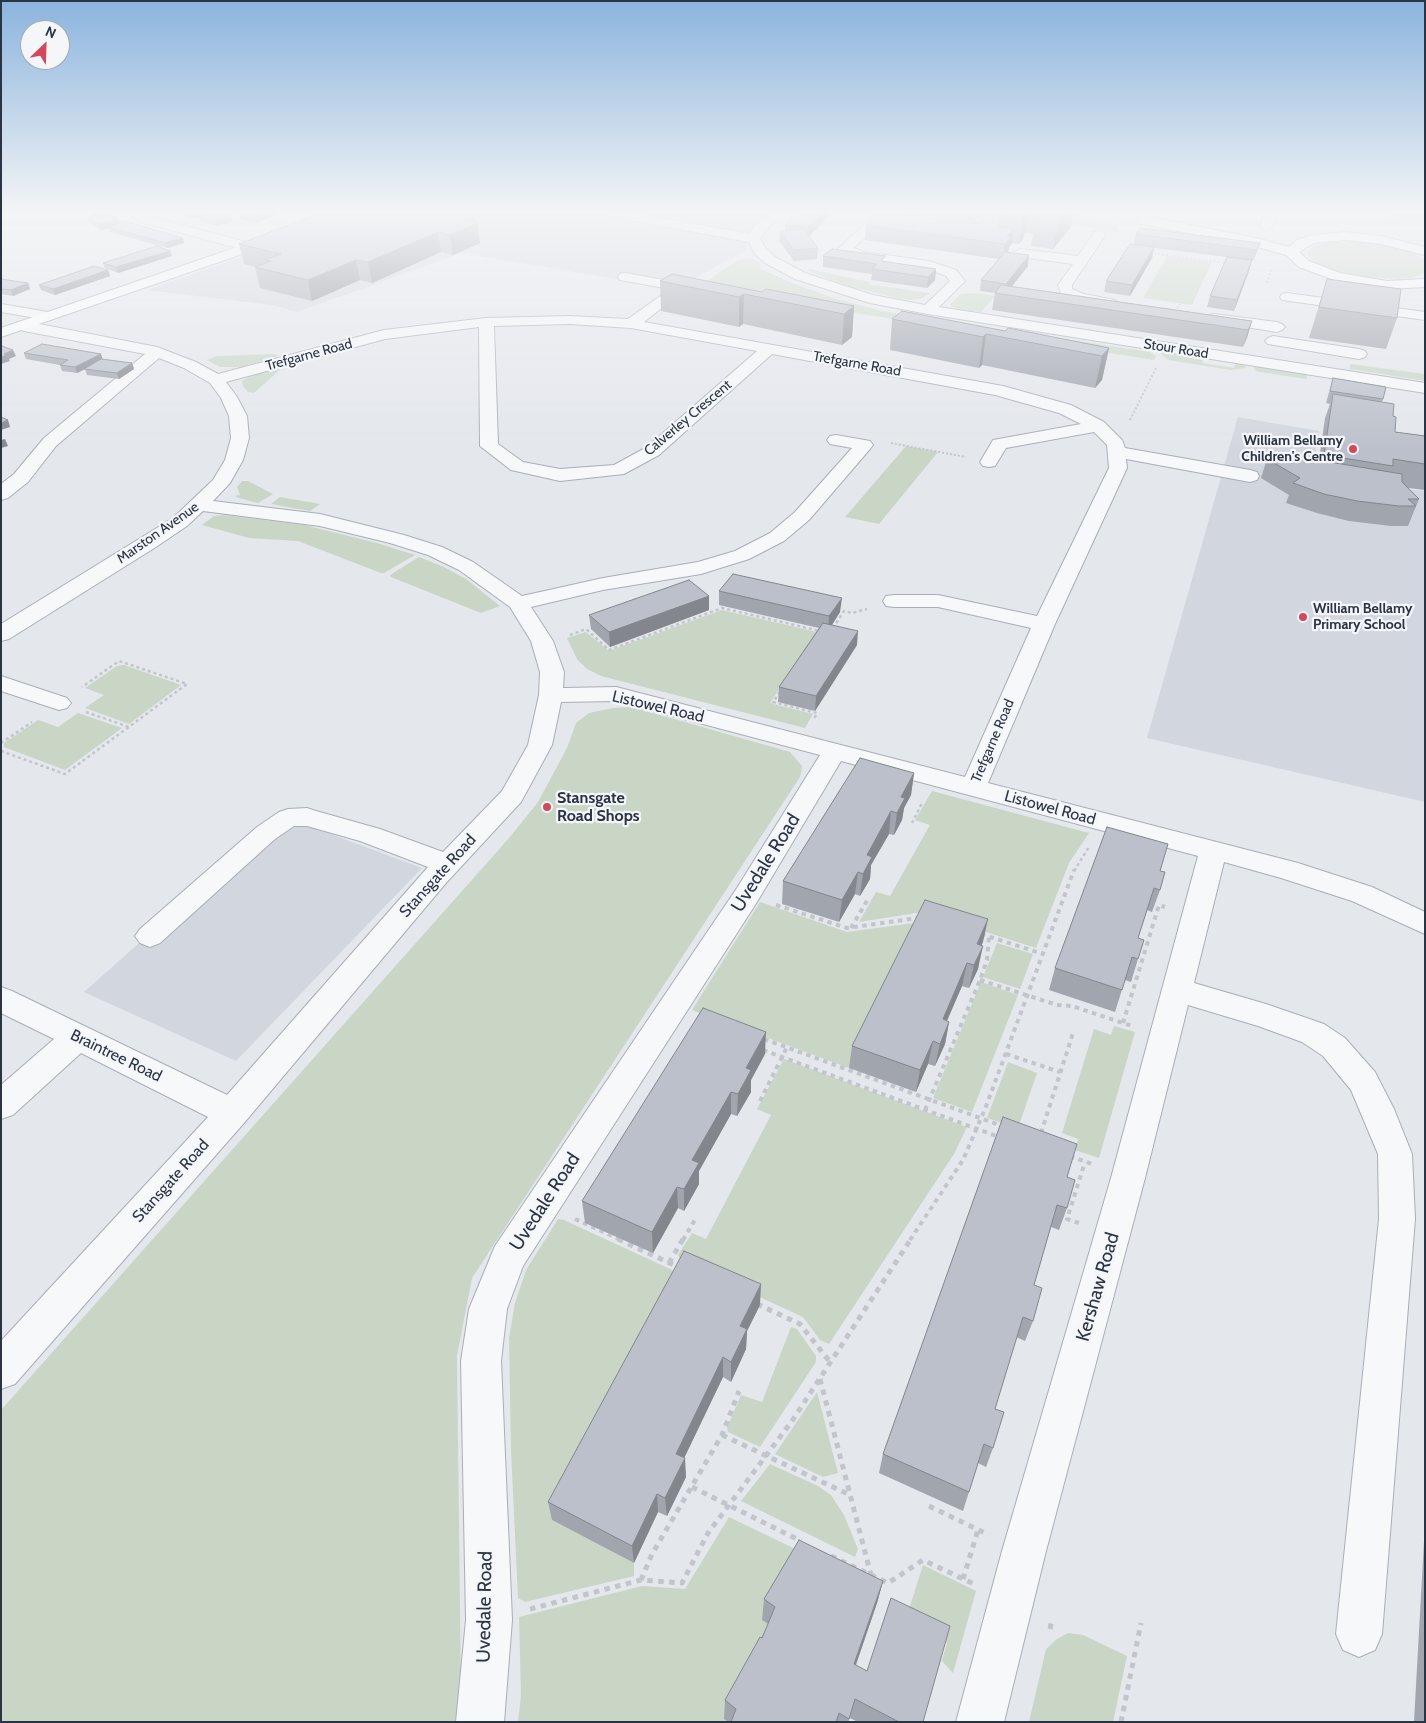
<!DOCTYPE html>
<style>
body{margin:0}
#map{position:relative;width:1426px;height:1723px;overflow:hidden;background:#e4e7ec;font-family:Cabin,sans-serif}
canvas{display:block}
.frame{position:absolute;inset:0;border:2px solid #2b3445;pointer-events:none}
.north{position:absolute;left:20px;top:20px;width:50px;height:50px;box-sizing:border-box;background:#f4f6f9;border:1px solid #a4a8b1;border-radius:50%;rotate:24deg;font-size:14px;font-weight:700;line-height:20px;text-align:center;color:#2b3445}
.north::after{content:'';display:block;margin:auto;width:18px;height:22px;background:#d1495b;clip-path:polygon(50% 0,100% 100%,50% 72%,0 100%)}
</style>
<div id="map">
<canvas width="1426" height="1723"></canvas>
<div class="frame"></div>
<div class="north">N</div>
</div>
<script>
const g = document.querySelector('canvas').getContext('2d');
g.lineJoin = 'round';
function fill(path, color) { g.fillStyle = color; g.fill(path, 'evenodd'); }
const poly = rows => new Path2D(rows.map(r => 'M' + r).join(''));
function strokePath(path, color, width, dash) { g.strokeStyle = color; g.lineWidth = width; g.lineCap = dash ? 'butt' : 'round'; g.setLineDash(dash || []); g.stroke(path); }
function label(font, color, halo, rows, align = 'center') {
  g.font = font + ' Cabin,sans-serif'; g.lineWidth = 4.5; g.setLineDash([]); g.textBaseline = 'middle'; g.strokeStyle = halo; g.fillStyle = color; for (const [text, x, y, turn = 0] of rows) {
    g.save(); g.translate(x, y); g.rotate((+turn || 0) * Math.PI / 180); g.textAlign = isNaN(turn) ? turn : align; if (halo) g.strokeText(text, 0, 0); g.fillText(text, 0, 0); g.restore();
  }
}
fill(poly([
 [374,210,774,210,752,228,746,240,748,249,686,283,657,286,462,253,297,312,272,305,147,290],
 [1238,417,1319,431,1311,479,1425,491,1425,802,1147,738],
 [282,816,422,868,236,1061,84,992]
]), '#d2d6de');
fill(poly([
 [1388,210,1425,214,1425,222,1385,225,1380,222],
 [1077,213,1118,225,1117,226,1120,233,1063,223,1059,220],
 [1351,241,1377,243,1411,252,1425,260,1425,273,1411,278,1396,279,1354,276,1321,267,1308,256,1307,252,1314,246,1330,242],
 [1167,256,1212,262,1192,305,1143,298],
 [751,258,759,263,761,269,792,283,837,299,881,311,1150,352,1156,356,1154,360,697,288,738,260],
 [809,269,870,282,868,284,930,293,921,299,905,300,851,287,808,271],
 [977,293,995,296,981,312,959,310,951,306,951,304,961,294],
 [1157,350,1204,357,1202,363,1234,368,1236,362,1246,364,1245,368,1231,370,1168,360],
 [275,354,278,356,241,367,220,367,207,360,217,356],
 [1350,364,1425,374,1425,381,1350,369],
 [1254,365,1308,374,1306,379,1260,372,1254,370],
 [279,367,282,368,254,393,248,392,243,386,242,381,252,375],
 [906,446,938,452,879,524,845,517],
 [242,481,248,481,273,494,258,503,239,498,235,496,240,495,237,487],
 [280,497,320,504,310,511,271,504],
 [225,515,304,525,377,543,415,555,384,573,381,573,298,541,249,538,202,525,214,516],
 [419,557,444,567,466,579,500,606,481,613,391,577,390,575],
 [722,610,817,632,770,703,813,714,805,728,601,676,587,669,577,659,567,638,586,632,609,651],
 [124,665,181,685,129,724,85,708,104,695,85,688,117,666],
 [632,707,790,752,802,766,800,777,472,1278,457,1356,461,1693,455,1722,1,1722,1,1410,510,837,538,802,567,748,576,723,589,713,613,708],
 [78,713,122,728,65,770,4,747,4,743,38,720,58,727],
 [932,791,1089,833,1069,863,1036,948,923,912,859,922,876,892,890,896,930,825,915,820],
 [760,902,847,932,921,922,849,1068,692,1010],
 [997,943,1033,954,1020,989,983,977],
 [981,982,1018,995,972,1112,933,1098],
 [1114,1026,1135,1032,1099,1158,1075,1150,1078,1139,1062,1133,1094,1029,1111,1035],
 [784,1059,967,1127,954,1154,829,1344,820,1340,803,1317,681,1261,678,1255,692,1233,706,1239,771,1115,757,1109],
 [1008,1062,1037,1073,1018,1128,987,1118],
 [558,1219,564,1220,683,1275,552,1520,634,1563,634,1576,525,1602,518,1598,511,1450,509,1338,515,1303,526,1270],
 [791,1327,797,1329,816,1356,816,1362,760,1447,728,1432,727,1428,741,1395,762,1402],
 [817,1392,838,1473,823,1477,775,1454],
 [770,1464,818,1486,831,1495,844,1515,858,1549,855,1557,741,1501],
 [729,1517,847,1574,763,1620,773,1628,724,1719,728,1722,518,1722,521,1696,519,1617,642,1586,685,1589],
 [923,1565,976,1591,953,1673,942,1661,947,1643,905,1622],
 [1068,1633,1083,1635,1127,1656,1113,1722,1029,1722,1046,1649,1057,1639]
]), '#c9d6c5');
const minor = poly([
 [127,210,139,210,152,217,254,244,256,247,249,251,144,223,131,216,127,210],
 [595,210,620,210,632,213,635,210,649,210,645,215,750,234,754,226,772,210,786,210,765,231,760,239,766,249,775,257,805,273,873,295,925,305,950,281,946,276,927,269,856,259,840,252,838,249,880,210,894,210,854,248,864,252,929,261,956,270,965,281,939,307,1425,383,1425,393,928,314,870,303,795,279,765,263,755,254,749,242,635,221,597,213,595,210],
 [1265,210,1277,210,1272,227,1266,231,1260,227,1265,210],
 [1100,230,1106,234,1072,285,1072,289,1084,294,1115,300,1117,303,1115,306,1110,307,1081,302,1062,296,1058,285,1073,264,1020,257,1013,253,1020,249,1078,256,1095,231,1100,230],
 [625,273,681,283,686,289,644,322,1003,386,1071,405,1104,422,1122,440,1125,448,1250,470,1257,472,1259,476,1257,480,1250,482,1126,459,1127,468,1055,624,988,783,1298,863,1372,887,1425,912,1425,934,1352,901,1281,878,1224,862,1194,983,1266,1004,1324,1024,1345,1038,1375,1072,1394,1109,1412,1154,1415,1219,1382,1634,1375,1650,1359,1657,1343,1650,1336,1634,1379,1219,1378,1154,1351,1090,1323,1056,1302,1042,1258,1026,1188,1005,1145,1178,1046,1551,1004,1722,956,1722,1002,1551,1111,1178,1198,856,841,761,757,902,523,1266,507,1309,501,1361,512,1620,504,1722,456,1722,466,1620,461,1361,469,1309,495,1246,737,888,820,755,616,701,561,702,552,745,521,802,446,883,244,1123,15,1384,1,1389,1,1341,208,1117,81,1053,13,1115,1,1119,1,1085,54,1039,1,1013,1,987,12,991,227,1095,428,867,360,841,307,826,294,826,275,839,160,943,150,947,140,943,135,936,140,929,257,827,279,812,288,809,307,808,316,811,380,829,443,852,502,791,528,745,539,695,540,672,531,641,510,607,459,570,428,555,390,543,320,526,203,511,187,526,156,547,9,639,1,641,1,624,173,518,213,480,225,460,231,438,229,416,221,398,210,383,184,368,159,358,56,446,28,482,8,498,1,500,1,484,14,474,44,438,145,354,24,331,19,329,16,326,19,323,24,321,157,347,196,362,218,374,384,330,486,318,570,316,628,319,670,289,620,280,618,277,620,274,625,273],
 [570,324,631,328,757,351,647,447,614,465,560,469,523,462,498,444,494,326,570,324],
 [479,327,480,446,511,470,560,481,624,474,659,455,772,354,995,395,1059,413,1081,424,993,440,980,462,983,466,989,467,995,466,1006,448,1094,432,1107,445,1109,468,1037,616,938,595,894,595,886,596,883,601,886,606,894,607,938,607,1031,628,965,777,616,687,563,688,564,672,553,641,531,607,603,590,701,574,749,559,784,541,809,520,870,449,873,445,870,441,836,435,830,436,827,440,830,444,852,448,795,512,770,533,735,551,698,562,603,578,522,596,473,562,442,547,404,535,320,514,213,501,230,483,243,460,249,438,247,416,237,397,226,382,385,339,479,327],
 [1287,293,1425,312,1425,320,1282,300,1280,297,1282,294,1287,293],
 [1,304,48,312,53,313,55,316,53,319,48,320,1,312,1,304],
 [1214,314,1277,322,1282,324,1285,327,1282,330,1277,332,1209,321,1207,318,1209,315,1214,314],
 [1273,336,1359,349,1365,351,1367,354,1365,357,1359,359,1268,344,1265,341,1268,338,1273,336],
 [1,676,67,698,71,703,67,708,59,710,1,691,1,676]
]);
const major = poly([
 [1096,210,1117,210,1260,239,1289,247,1297,240,1312,235,1346,232,1381,236,1425,247,1425,255,1381,244,1346,240,1314,243,1299,252,1309,261,1340,273,1387,281,1425,279,1425,287,1387,289,1337,281,1299,267,1286,255,1258,247,1136,223,1098,213,1096,210],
 [275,234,280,235,281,238,280,241,1,337,1,328,275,234]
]);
strokePath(minor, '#a9aeb7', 2);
strokePath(major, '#a3abb8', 2);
strokePath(poly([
 [1382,217,1385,210],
 [1150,253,1228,263],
 [1267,283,1271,270],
 [1177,308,1180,304],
 [1130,420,1156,368],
 [891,443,966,457]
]), '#c2c5cb', 2, [2, 2]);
strokePath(poly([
 [833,628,844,611,852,613,867,609],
 [570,635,586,629,609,650,722,608,820,631],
 [780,692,773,702,817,713,814,719],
 [86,712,129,727],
 [1,743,32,722],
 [1,751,65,774,187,684,119,661,82,687],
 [912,823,922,803],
 [1074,871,1089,847]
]), '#c2c5cb', 2.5, [3, 3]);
strokePath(poly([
 [776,905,847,928,918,918],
 [851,928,868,899],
 [981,934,1043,954],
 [980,980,1057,1005,1072,1006,1132,1026],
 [1123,1023,1159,905,1165,907],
 [764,1039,1002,1126],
 [763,1050,999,1137],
 [1006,1054,1060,1072],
 [760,1101,787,1047],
 [925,1110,980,980,987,960,989,937],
 [1041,1133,1073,1033],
 [1070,1156,1095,1165],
 [575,1219,621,1240],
 [1079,1223,1067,1219,1085,1162],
 [683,1240,696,1218],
 [910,1240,963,1160,985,1109,1074,870]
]), '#c2c5cb', 4, [4.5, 4.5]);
strokePath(poly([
 [618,1239,678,1267],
 [669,1263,683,1239],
 [757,1304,800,1324,830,1362],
 [820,1379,871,1575],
 [722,1435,850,1495],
 [692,1487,801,1541],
 [929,1506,987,1534],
 [831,1556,888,1583,923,1560,974,1584],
 [963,1579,978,1530],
 [641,1580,652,1554,722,1435,739,1391],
 [530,1609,641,1580,682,1583,708,1533,792,1421,911,1239],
 [1050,1629,1052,1619],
 [1121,1722,1141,1623]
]), '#c2c5cb', 5, [5.5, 5.5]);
fill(minor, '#f7f8fa');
fill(major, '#fff');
fill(poly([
 [177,210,207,210,208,214,233,221,217,226,200,221,199,217,189,219],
 [288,210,256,223,241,220,240,215],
 [835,210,809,237,818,248,817,259,794,261,779,241,780,231,785,231,785,225],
 [883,210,1074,210,1071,227,1053,249,1031,246,1033,234,1026,233,1024,234,1023,239,1019,244,1012,243,1009,247,1008,252,1028,266,1012,286,1252,321,1243,347,992,310,995,293,980,291,981,280,999,259,865,240,866,225],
 [919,215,973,222,973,223,918,216],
 [112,216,119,220,120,223,183,238,184,243,167,248,110,232,108,228,101,230,89,222,87,217],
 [476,223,480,243,453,255,441,252,372,283,360,280,312,301,260,288,255,267,256,267,244,264,239,244],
 [1136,234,1260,243,1254,260,1252,260,1249,271,1234,311,1207,307,1210,296,1227,257,1154,248,1152,258,1130,296,1104,292,1106,281,1134,245],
 [170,251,172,256,118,273,105,268,103,263],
 [823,256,885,262,936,269,935,280,927,288,871,280,872,274,823,267],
 [108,270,110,276,55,295,41,290,39,285],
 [1,279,28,283,30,289,13,296,1,294],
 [1327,279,1397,318,1386,349,1309,338],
 [660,281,762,292,854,306,852,337,842,345,743,324,739,327,661,311],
 [892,319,1005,331,1109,348,1102,380,1095,388,982,365,979,368,890,350],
 [24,353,101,354,102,359,132,363,134,369,119,379,87,375,85,369,77,373,62,371,60,365,26,359],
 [1333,378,1383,399,1382,402,1393,416,1395,432,1425,436,1425,490,1408,488,1419,499,1408,526,1391,526,1349,521,1317,513,1286,503,1289,495,1261,478,1267,459,1291,463,1293,456,1319,460,1325,418,1330,404,1326,403],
 [719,591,840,612,832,625,857,645,815,711,778,702,779,687,819,628,719,605],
 [709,596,709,610,610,647,591,629,589,615],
 [914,773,911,795,904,808,902,820,894,835,889,834,871,865,870,879,860,896,855,894,839,922,782,904,783,881],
 [1160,871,1160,890,1152,912,1147,910,1138,938,1138,959,1131,982,1125,980,1115,1012,1049,990,1055,968],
 [983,942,981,946,978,969,969,988,962,986,947,1021,949,1022,945,1044,935,1066,928,1064,916,1092,849,1068,852,1046],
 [765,1054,751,1080,751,1092,737,1116,731,1114,699,1171,699,1184,684,1211,678,1208,653,1253,585,1223,582,1201],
 [1067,1177,1067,1208,1059,1230,1051,1227,1034,1285,1033,1321,1025,1341,1016,1337,995,1409,993,1448,986,1467,978,1463,963,1511,879,1473,883,1454],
 [760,1305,747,1331,746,1349,731,1382,723,1377,684,1458,686,1477,667,1516,658,1512,634,1563,552,1520,548,1502],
 [1425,1523,1425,1722,1414,1722],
 [883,1581,877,1603,856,1665,923,1722,858,1722,850,1718,848,1722,728,1722,724,1719,725,1700,762,1638,768,1624,762,1620,764,1599]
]), '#a1a5ae');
fill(poly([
 [207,210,208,215,189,219,187,214],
 [274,210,288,210,256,223,255,217],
 [826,210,835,210,807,238,808,228],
 [909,210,919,210,919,215,903,230,905,215],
 [1023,210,1030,210,1026,233,1024,234,1023,239,1019,244,1023,217],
 [1067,210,1074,210,1071,227,1053,249,1058,221],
 [111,211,112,216,91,218,90,213],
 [231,216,233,221,217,226,216,221],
 [475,217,476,224,478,223,480,243,453,255,450,235,466,221],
 [119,220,121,226,108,227,108,228,101,230,99,224],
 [1014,229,1012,244,1009,247,1008,252,1003,259,1005,244,1007,236],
 [438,232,441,252,372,283,368,262],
 [183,238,184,243,167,248,165,243],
 [1154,247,1152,258,1130,296,1132,285],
 [170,251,172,256,118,273,116,267],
 [1029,255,1028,266,1005,295,1006,284],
 [356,260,360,280,312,301,308,280],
 [1252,260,1249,271,1234,311,1237,300],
 [936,269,935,280,927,288,928,277],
 [108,270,110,276,55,295,53,289],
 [28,283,30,289,13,296,11,290],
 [744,294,743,324,739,327,739,297],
 [854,306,852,337,842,345,844,314],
 [1252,321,1247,338,1243,347,1248,330],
 [986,334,982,365,979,368,983,337],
 [1109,348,1102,380,1095,388,1102,356],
 [13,350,16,356,9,359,10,361,1,364,1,357,4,354],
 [101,354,103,360,77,373,75,367],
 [132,363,134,369,119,379,117,373],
 [8,420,10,427,1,430,1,423],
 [5,439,8,446,1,448,1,440],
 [709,596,709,610,610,647,609,632],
 [842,598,840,612,828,631,829,616],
 [858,631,857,645,815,711,816,696],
 [914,773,911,795,904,808,902,820,894,835,897,813,901,797],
 [891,811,889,834,871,865,870,879,860,896,863,874,867,855],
 [858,872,855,894,839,922,842,900],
 [988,919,983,942,972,967,977,944],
 [983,946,978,969,969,988,974,965],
 [967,963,962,986,938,1041,943,1019],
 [949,1022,945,1044,935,1066,940,1044],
 [766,1032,765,1054,751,1080,751,1092,737,1116,738,1094,746,1068],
 [933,1041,928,1064,916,1092,920,1070],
 [731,1092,731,1114,699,1171,699,1184,684,1211,684,1189,692,1160],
 [677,1187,678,1208,653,1253,652,1232],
 [761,1284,760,1305,747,1331,746,1349,731,1382,731,1362,740,1326],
 [723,1357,723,1377,677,1473,676,1454],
 [685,1458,686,1477,667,1516,665,1498],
 [657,1494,658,1512,634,1563,632,1546],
 [883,1581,877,1603,849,1684,854,1664]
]), '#83868d');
const building = poly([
 [89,210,111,210,111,211,90,213,89,210],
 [182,210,207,210,187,214,182,210],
 [251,210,274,210,255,217,240,215,251,210],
 [328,210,416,210,440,215,448,212,475,217,466,221,478,223,450,235,438,232,368,262,356,260,308,280,255,267,271,261,265,260,281,254,239,244,328,210],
 [801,210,826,210,808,228,785,225,801,210],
 [883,210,909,210,905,215,979,224,980,223,973,222,984,210,1004,210,1001,214,999,226,998,227,1014,229,1007,236,1011,237,1005,244,866,225,883,210],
 [1004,210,1023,210,1023,211,1028,211,1023,217,1001,214,1004,210],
 [1046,210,1067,210,1058,221,1035,218,1040,213,1044,213,1047,210,1046,210],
 [214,212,231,216,216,221,199,216,214,212],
 [107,213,119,220,99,224,87,217,107,213],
 [125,221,183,238,165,243,108,227,125,221],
 [1140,228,1260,243,1257,250,1136,234,1140,228],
 [803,229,818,248,794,250,780,231,803,229],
 [1130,244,1154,247,1132,285,1106,281,1130,244],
 [157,246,170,251,116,267,103,263,157,246],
 [832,249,886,256,881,261,936,269,928,277,872,269,877,264,823,256,832,249],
 [1005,252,1029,255,1006,284,981,280,1005,252],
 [1227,257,1252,260,1237,300,1210,296,1227,257],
 [94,266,108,270,53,289,39,285,94,266],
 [672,274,762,292,766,289,854,306,844,314,744,294,739,297,660,281,672,274],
 [1,279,28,283,11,290,1,289,1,279],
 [1327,279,1401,289,1397,318,1319,307,1327,279],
 [1001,285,1252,321,1248,330,995,293,1001,285],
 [902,311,1005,331,1008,328,1109,348,1102,356,986,334,983,337,892,319,902,311],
 [42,344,101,354,75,367,60,365,68,360,24,353,42,344],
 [2,346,13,350,4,354,7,355,1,357,1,347,2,346],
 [101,359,132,363,117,373,84,369,101,359],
 [1333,378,1386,387,1383,399,1330,391,1333,378],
 [1333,394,1394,404,1393,416,1396,417,1395,432,1425,436,1425,464,1393,459,1393,466,1324,455,1333,394],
 [1,417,8,420,1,423,1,417],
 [1293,456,1402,474,1402,482,1419,499,1408,499,1416,506,1399,506,1357,501,1324,494,1293,483,1300,478,1267,459,1292,463,1293,456],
 [733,574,842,598,829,616,719,591,733,574],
 [689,580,709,596,609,632,589,615,689,580],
 [823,623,858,631,816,696,779,687,823,623],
 [860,758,914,773,901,797,905,798,897,813,891,811,867,855,872,857,863,874,858,872,842,900,783,881,860,758],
 [1107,827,1168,844,1160,871,1165,872,1160,890,1154,888,1138,938,1144,940,1138,959,1132,957,1122,990,1055,968,1107,827],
 [925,900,988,919,977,944,983,946,974,965,967,963,943,1019,949,1022,940,1044,933,1041,920,1070,852,1046,925,900],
 [703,1008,766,1032,746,1068,751,1070,738,1094,731,1092,692,1160,699,1163,684,1189,677,1187,652,1232,582,1201,703,1008],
 [1003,1117,1077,1144,1067,1177,1075,1180,1067,1208,1057,1205,1034,1285,1042,1288,1033,1321,1023,1317,995,1409,1004,1412,993,1448,984,1444,969,1492,883,1454,1003,1117],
 [684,1251,761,1284,740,1326,747,1329,731,1362,723,1357,676,1454,685,1458,665,1498,657,1494,632,1546,548,1502,684,1251],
 [799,1540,883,1581,854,1664,867,1671,891,1598,950,1626,923,1722,899,1722,855,1699,849,1719,839,1713,836,1722,731,1722,736,1709,725,1700,760,1637,762,1638,775,1607,764,1599,799,1540]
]);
fill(building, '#bbc0ca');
strokePath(building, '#83868d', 1);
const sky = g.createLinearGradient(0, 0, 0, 451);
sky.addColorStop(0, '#8bb4dd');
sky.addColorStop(0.47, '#f3f4f6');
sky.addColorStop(1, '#f3f4f600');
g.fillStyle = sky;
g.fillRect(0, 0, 1426, 451);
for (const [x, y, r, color] of [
 [1353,449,5,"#d1495b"],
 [1303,617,5,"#d1495b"],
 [547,807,5,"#d1495b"]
]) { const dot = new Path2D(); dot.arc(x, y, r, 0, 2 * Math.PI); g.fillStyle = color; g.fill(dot); strokePath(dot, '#f4f6f9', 2); }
label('14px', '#2b3445', '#f4f6f9', [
 ["Stour Road",1176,349,9],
 ["Trefgarne Road",309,355,-15],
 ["Trefgarne Road",857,364,10],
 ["Calverley Crescent",688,418,-40],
 ["Marston Avenue",158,533,-35],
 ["Trefgarne Road",993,741,-67]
]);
label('bold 14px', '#2b3445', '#f4f6f9', [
 ["William Bellamy",1343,441],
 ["Children's Centre",1343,457],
 ["William Bellamy",1313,609,"left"],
 ["Primary School",1313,625,"left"]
], 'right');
label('16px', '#2b3445', '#f4f6f9', [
 ["Listowel Road",658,707,13],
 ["Listowel Road",1050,808,15],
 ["Stansgate Road",438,876,-48],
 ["Braintree Road",116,1056,26],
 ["Stansgate Road",171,1181,-48]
]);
label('bold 16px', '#2b3445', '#f4f6f9', [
 ["Stansgate",557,798],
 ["Road Shops",557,816]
], 'left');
label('19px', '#2b3445', '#f4f6f9', [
 ["Uvedale Road",766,863,-58],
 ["Uvedale Road",545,1202,-57],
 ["Kershaw Road",1098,1287,-74],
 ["Uvedale Road",485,1607,-89]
]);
</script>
